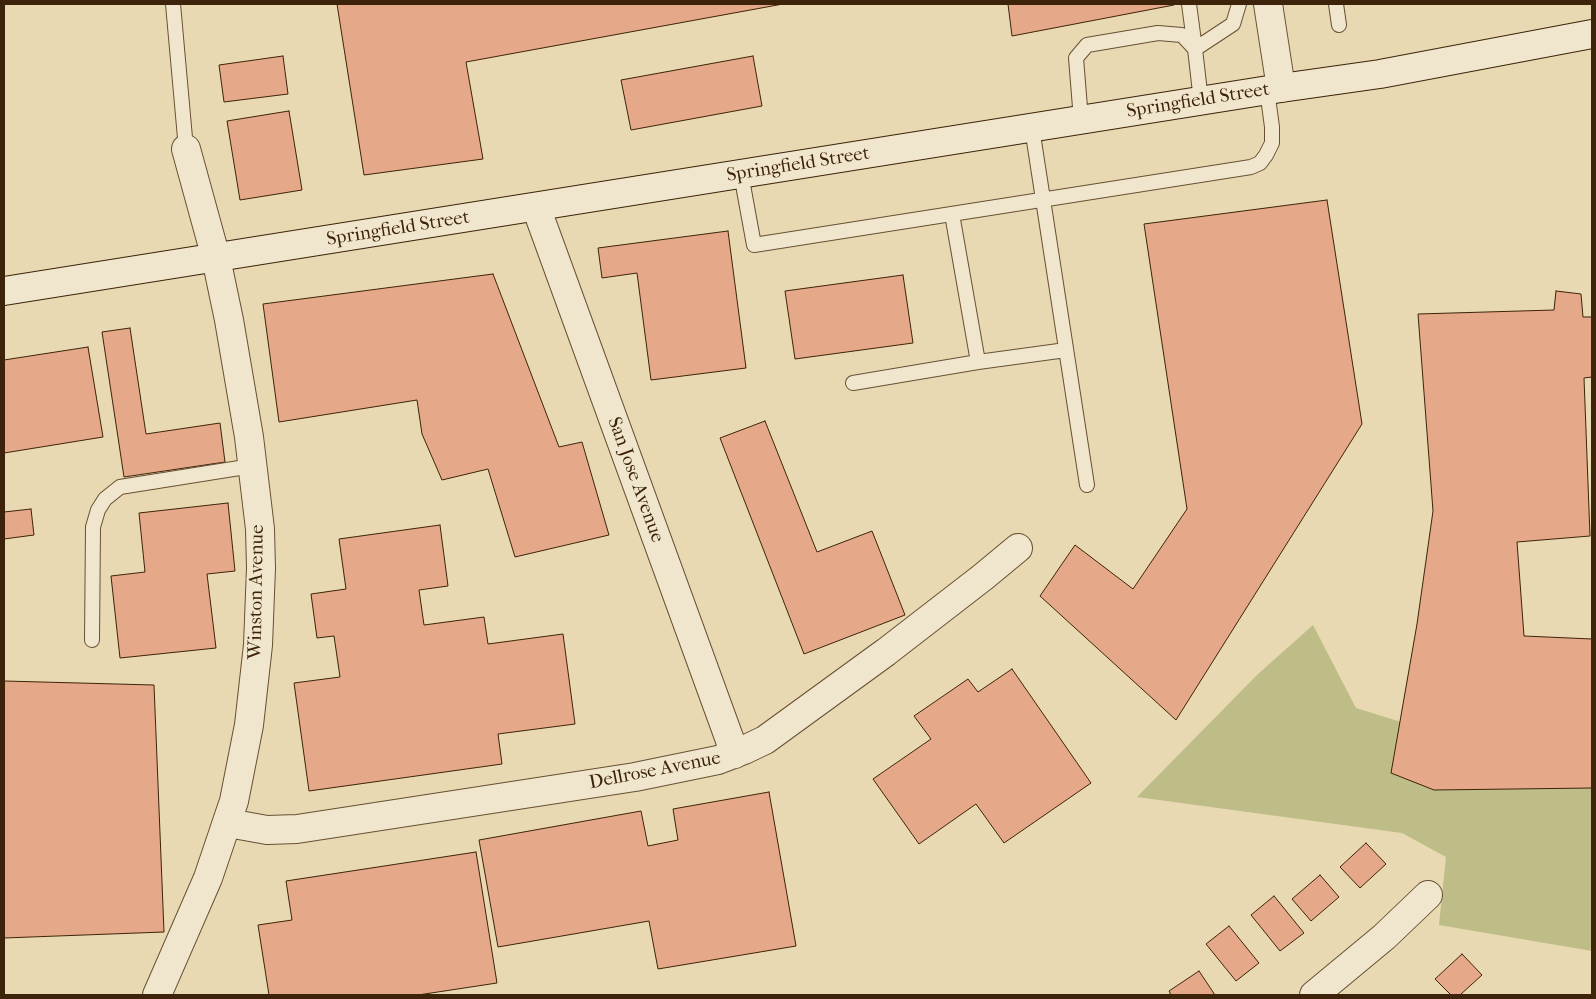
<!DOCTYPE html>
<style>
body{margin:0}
#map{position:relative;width:1596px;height:999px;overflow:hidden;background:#e8d9b2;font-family:"IM FELL French Canon",serif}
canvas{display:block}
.frame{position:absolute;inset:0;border:5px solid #3d2309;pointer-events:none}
</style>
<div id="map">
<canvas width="1596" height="999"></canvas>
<div class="frame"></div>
</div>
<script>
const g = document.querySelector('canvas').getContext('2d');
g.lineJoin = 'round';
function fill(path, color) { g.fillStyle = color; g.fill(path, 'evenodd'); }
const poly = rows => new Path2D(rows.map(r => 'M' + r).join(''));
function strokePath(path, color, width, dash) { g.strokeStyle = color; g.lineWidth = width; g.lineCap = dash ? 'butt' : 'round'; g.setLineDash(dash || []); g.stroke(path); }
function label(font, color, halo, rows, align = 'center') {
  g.font = font + ' "IM FELL French Canon",serif'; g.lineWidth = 4; g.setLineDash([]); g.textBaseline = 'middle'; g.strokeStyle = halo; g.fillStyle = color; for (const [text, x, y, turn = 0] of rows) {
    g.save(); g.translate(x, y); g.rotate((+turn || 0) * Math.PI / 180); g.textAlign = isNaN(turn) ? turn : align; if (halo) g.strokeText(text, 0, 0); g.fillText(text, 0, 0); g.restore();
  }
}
fill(poly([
 [1313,625,1356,708,1592,781,1592,951,1439,925,1446,857,1402,833,1137,797,1258,674]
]), '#bebc87');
const building = poly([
 [337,4,783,4,466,62,483,159,364,175,337,4],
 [1008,4,1174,4,1174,5,1012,36,1008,4],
 [283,56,288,94,224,102,219,65,283,56],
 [753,56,762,106,631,130,621,80,753,56],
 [289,111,302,190,240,200,227,121,289,111],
 [1327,200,1362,424,1176,720,1040,596,1075,545,1133,589,1187,509,1144,224,1327,200],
 [728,231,746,368,651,380,637,273,602,278,598,248,728,231],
 [493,274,559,447,582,442,609,535,515,557,488,469,442,480,422,434,417,400,279,422,263,304,493,274],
 [903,275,913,343,795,359,785,291,903,275],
 [1556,291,1581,294,1583,317,1592,317,1592,377,1584,378,1590,536,1517,542,1524,636,1592,639,1592,788,1434,790,1391,773,1417,624,1433,511,1418,314,1554,310,1556,291],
 [130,328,146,434,220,423,225,462,124,477,102,332,130,328],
 [88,347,103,437,4,453,4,360,88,347],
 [765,421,817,552,872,531,905,615,804,654,720,438,765,421],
 [228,503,235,571,207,574,216,648,120,658,111,576,145,572,139,513,228,503],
 [31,509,34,535,4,539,4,512,31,509],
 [440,525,448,586,419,590,424,625,484,617,488,644,563,634,575,724,498,734,502,764,309,791,294,683,340,677,334,636,317,638,311,594,346,589,339,539,440,525],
 [1012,669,1091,783,1004,843,976,804,919,844,873,779,931,739,914,716,968,679,978,692,1012,669],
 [4,681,154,685,164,932,4,938,4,681],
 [769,792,796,946,658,969,649,921,498,947,479,840,641,811,648,846,678,840,673,809,769,792],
 [1366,843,1386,864,1360,888,1340,867,1366,843],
 [476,852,497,983,418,995,269,995,258,925,292,920,286,881,476,852],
 [1320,875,1339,897,1311,921,1292,899,1320,875],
 [1274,896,1304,933,1280,951,1251,915,1274,896],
 [1229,926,1259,963,1236,981,1206,944,1229,926],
 [1462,954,1482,975,1460,995,1451,995,1435,979,1462,954],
 [1199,971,1215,995,1171,995,1169,991,1199,971]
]);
fill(building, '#e5a888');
strokePath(building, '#3d2309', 1);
const lane = poly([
 [173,4,186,149],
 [1189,4,1195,49,1233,24,1239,4],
 [1336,4,1339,25],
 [1081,120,1076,58,1087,45,1158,33,1182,35,1195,49,1201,101],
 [1032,128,1087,485],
 [741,174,754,245,1251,167,1260,163,1266,155,1272,143,1272,127,1267,90],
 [952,214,978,362,1066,350],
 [853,383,978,362],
 [92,640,93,527,98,510,105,499,120,487,252,466]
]);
const street = poly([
 [1268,4,1281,88],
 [536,207,735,754],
 [228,823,267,830,297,829,635,777,718,760,744,750,765,740,886,652,983,577,1018,548],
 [157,995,208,878,234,801,249,725,258,645,261,568,260,529,249,437,229,320,216,258,186,149],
 [1314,995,1384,937,1428,895]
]);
const secondary = poly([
 [4,291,1281,88,1380,74,1592,34]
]);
strokePath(lane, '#685033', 16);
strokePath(street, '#685033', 30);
strokePath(secondary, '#3d2309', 30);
strokePath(lane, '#f0e6cd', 14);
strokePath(street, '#f0e6cd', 28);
strokePath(secondary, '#f0e6cd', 28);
label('19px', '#3d2309', '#f0e6cd', [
 ["Springfield Street",1198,101,-9],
 ["Springfield Street",798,165,-9],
 ["Springfield Street",398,229,-9],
 ["San Jose Avenue",635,480,70],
 ["Winston Avenue",257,592,-89],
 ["Dellrose Avenue",655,771,-11]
]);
</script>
